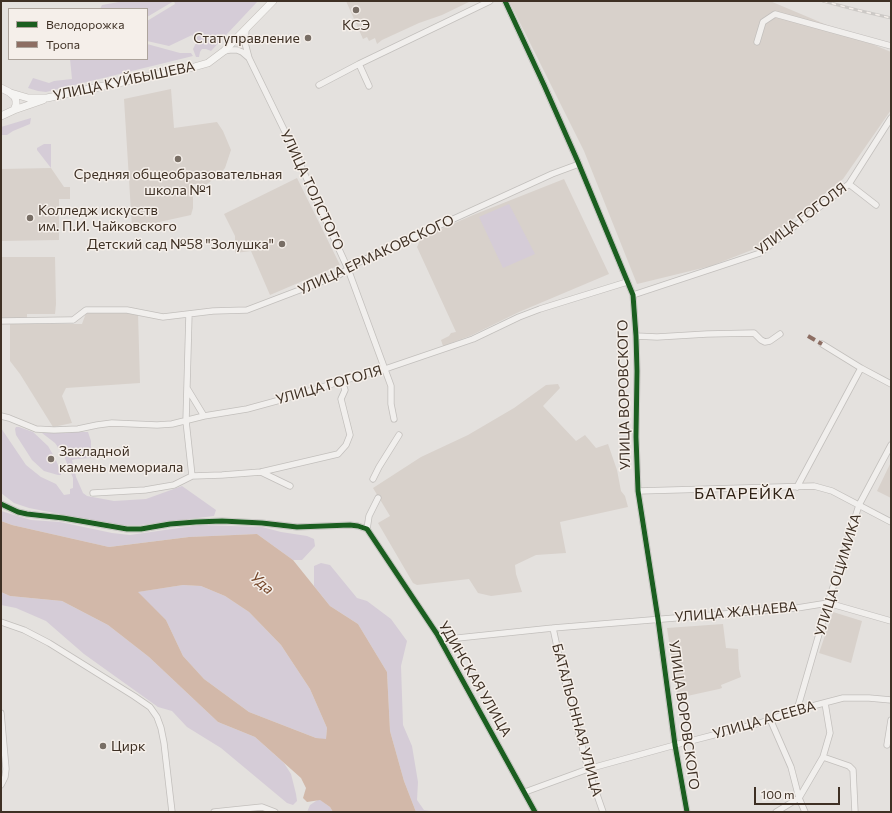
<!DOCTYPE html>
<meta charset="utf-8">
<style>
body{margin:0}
#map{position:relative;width:892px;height:813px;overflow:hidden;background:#e4e1de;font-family:Commissioner,sans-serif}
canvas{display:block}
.frame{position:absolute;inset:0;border:2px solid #3e3024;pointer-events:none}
.legend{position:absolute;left:8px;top:8px;width:140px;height:52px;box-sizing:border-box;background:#f5efea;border:1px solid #aca39b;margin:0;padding:5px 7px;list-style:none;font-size:12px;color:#3e3024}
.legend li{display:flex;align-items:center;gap:8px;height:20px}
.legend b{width:20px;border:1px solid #aca39b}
.scale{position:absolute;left:754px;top:787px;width:86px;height:18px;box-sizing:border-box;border:2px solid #3e3024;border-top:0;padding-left:5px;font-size:12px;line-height:14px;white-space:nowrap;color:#3e3024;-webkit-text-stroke:3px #f5efea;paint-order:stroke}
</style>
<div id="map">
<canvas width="892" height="813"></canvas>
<div class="frame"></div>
<ul class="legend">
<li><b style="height:5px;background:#1b5e20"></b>Велодорожка</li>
<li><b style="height:5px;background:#8d6e63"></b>Тропа</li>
</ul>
<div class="scale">100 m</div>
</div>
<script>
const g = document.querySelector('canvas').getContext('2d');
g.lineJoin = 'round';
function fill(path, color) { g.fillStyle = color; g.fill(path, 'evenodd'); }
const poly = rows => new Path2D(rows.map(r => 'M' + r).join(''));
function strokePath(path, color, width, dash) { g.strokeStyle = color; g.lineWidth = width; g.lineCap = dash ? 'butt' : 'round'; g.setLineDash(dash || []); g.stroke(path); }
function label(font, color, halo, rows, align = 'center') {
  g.font = font + ' Commissioner,sans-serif'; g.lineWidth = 3; g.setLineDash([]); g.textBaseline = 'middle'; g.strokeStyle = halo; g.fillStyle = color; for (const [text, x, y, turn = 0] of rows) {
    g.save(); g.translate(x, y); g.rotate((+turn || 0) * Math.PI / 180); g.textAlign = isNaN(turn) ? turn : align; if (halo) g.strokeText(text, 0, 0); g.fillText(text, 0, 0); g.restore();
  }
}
fill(poly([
 [346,1,471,1,442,15,419,23,382,40,377,44,375,38,369,41,367,37,363,39],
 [509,1,770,1,891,52,891,110,843,179,757,248,711,266,637,284,584,151],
 [171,89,174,128,217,122,223,131,231,150,225,168,219,175,207,184,193,184,193,208,191,215,132,228,124,99],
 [51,168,64,187,70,187,70,199,59,199,59,240,1,241,1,169],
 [297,178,340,265,270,295,251,251,235,253,235,236,224,214],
 [564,179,609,274,519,312,470,336,443,346,441,340,449,336,451,333,456,332,417,247,421,238,473,215],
 [1,257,55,257,56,304,55,314,27,314,27,318,1,318],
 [86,313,138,313,140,383,66,388,62,396,72,423,53,427,20,374,10,361,10,324,82,324],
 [558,384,560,388,543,406,576,441,585,435,596,448,608,444,617,470,621,491,625,496,628,507,560,522,566,553,536,555,515,565,516,574,522,592,491,596,478,593,469,579,417,585,413,583,378,523,390,516,373,488,421,457,468,435,514,408,546,385],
 [891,462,891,498,877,491],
 [833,612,862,621,851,663,819,653],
 [723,624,726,648,738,649,739,669,741,677,721,685,722,688,719,689,678,698,667,628]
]), '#d8d1cb');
fill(poly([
 [124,1,258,1,211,51,206,49,202,49,200,52,199,57,196,57,193,49,196,43,192,35,169,46,147,41,147,21,175,4,174,1,147,17,147,9,100,9,102,5],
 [147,44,180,53,191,53,193,56,46,92,38,91,28,88,33,78,49,83,54,81,72,79,70,59,147,59],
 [31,118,30,124,13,131,7,135,1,135,1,127],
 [44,144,51,144,51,168,37,150,37,148],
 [509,204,535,254,503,268,479,217],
 [16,427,19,427,33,432,48,446,55,458,61,472,61,475,58,475,44,471,32,460,16,435,15,429],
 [1,428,26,465,41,477,56,484,64,495,70,494,70,489,73,488,73,478,64,456,55,443,42,433,43,431,67,432,88,432,91,441,91,458,76,459,72,460,76,477,83,493,87,496,114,501,146,499,182,486,216,510,214,516,140,525,115,525,29,508,14,503,1,493],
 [1,511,31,520,60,522,112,533,130,535,200,525,262,527,281,532,307,536,314,539,315,546,302,560,293,560,257,534,189,537,109,547,12,525,1,521],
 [321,563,330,565,357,598,367,601,391,619,407,641,401,666,403,725,412,746,418,782,417,800,424,810,439,812,416,812,404,781,390,731,387,672,358,624,330,606,314,586,314,566],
 [183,585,201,586,225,596,249,612,281,645,310,689,327,728,326,740,316,738,249,712,204,679,183,656,166,620,137,592],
 [1,592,10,596,62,601,108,625,149,657,218,722,255,737,284,763,291,774,296,794,297,801,293,805,287,803,221,748,187,727,172,711,158,707,84,654,46,621,16,608,1,605],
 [319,799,330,807,333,812,307,812,310,805]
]), '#d5ccd7');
fill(poly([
 [1,521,12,525,109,547,189,537,257,534,293,560,330,606,358,624,387,672,390,731,404,781,416,812,333,812,330,807,320,800,307,802,303,798,306,788,301,778,255,737,218,722,149,657,108,625,62,601,10,596,1,592],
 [183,585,201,586,225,596,249,612,281,645,310,689,327,728,326,739,316,738,249,712,204,679,183,656,166,620,138,592]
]), '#d2b8a9');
const minor = poly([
 [505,1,544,85,578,162,633,295,636,336,637,371,636,437,638,491,658,619,675,745,687,812],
 [246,29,245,43,249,58,291,144,348,269,391,386,391,404,394,419],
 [757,42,763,22,775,14,891,46],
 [224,51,230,50,237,50,242,52,249,58],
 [359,64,369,86],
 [319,85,359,64,490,1],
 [849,184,876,205],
 [633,295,760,253,849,184,891,118],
 [189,314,186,421,192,476],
 [1,321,70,320,73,320,86,310,127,310,163,317,213,311,247,310,339,275,357,263,552,174,579,164],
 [636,336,657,337,707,334,754,333,761,340,765,342,770,341,780,334],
 [822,344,861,368,891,384],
 [187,388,204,416],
 [1,416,9,418,36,429,54,430,78,429,97,425,112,423,157,425,172,424,204,416,247,409,280,400,342,381,385,369,473,339,519,317,540,309,627,282],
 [261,472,290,486],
 [373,479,379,467,399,435],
 [797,487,861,368],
 [638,491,814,486,832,491,891,522],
 [93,493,145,490,174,485,192,476,222,475,261,472,338,454,346,445,350,435,341,399,345,390,342,381],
 [1,504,18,512,27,514,63,518,127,529,141,529,170,524,196,522,222,521,262,523,297,527,350,525,358,526,367,529,437,634,535,812],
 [367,529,369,516,378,498],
 [1,622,24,630,49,643,134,696,150,707,157,717,161,728,164,743,172,812],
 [553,628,560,661,588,769,603,812],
 [437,634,442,637,448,639,553,628,797,608,828,603,891,621],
 [797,710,828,603,859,505,891,445],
 [1,713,6,769,5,777,1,785],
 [770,719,791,767,799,798,805,812],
 [887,745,891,720],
 [823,757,849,766,853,770,855,812],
 [525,792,588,769,675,745,760,723,797,710,843,698,869,698,891,700],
 [214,812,262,807,275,812],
 [776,812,799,798,823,757,830,733,825,703]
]);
const major = poly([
 [1,88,9,92,15,97,16,101,16,105,14,110],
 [11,93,28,98,47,98,194,67,208,63,224,51,273,1],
 [1,116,14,110,43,100]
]);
strokePath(minor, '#c2bfbc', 7);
strokePath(major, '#c2beba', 8);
strokePath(minor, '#f1efed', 5.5);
strokePath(major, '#f5f4f2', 7);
const rail = poly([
 [823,1,857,10,891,18]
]);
strokePath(rail, '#ccc9c6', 3);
strokePath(rail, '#f5efea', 1.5, [4.5]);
strokePath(poly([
 [808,336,822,344]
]), '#8d6e63', 4, [8, 4]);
strokePath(poly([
 [505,1,544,85,578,162,633,295,636,336,637,371,636,437,638,491,658,619,675,745,687,812],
 [1,504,18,512,27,514,63,518,127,529,141,529,170,524,196,522,222,521,262,523,297,527,350,525,358,526,367,529,437,634,535,812]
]), '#1b5e20', 5);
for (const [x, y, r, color] of [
 [356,10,4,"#786e65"],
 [308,38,4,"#786e65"],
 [178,159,4,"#786e65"],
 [30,218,4,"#786e65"],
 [282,244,4,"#786e65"],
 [51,459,4,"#786e65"],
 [103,746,4,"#786e65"]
]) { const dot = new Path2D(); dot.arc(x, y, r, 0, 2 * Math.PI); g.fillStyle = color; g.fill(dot); strokePath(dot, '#f5efea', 1.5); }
label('14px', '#3e3024', '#f5efea', [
 ["КСЭ",356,25,"center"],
 ["Статуправление",300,38,"right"],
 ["Средняя общеобразовательная",178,174,"center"],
 ["школа №1",178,190,"center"],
 ["Колледж искусств",38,210],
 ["им. П.И. Чайковского",38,226],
 ["Детский сад №58 \"Золушка\"",274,244,"right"],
 ["Закладной",59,451],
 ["камень мемориала",59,467],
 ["Цирк",111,746]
], 'left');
label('14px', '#3e3024', '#f5efea', [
 ["УЛИЦА КУЙБЫШЕВА",124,81,-12],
 ["УЛИЦА ТОЛСТОГО",312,190,65],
 ["УЛИЦА ГОГОЛЯ",801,219,-37],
 ["УЛИЦА ЕРМАКОВСКОГО",376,255,-25],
 ["УЛИЦА ГОГОЛЯ",329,385,-16],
 ["УЛИЦА ВОРОВСКОГО",624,395,-91],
 ["УЛИЦА ОЦИМИКА",838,575,-73],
 ["УЛИЦА ЖАНАЕВА",736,612,-5],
 ["УДИНСКАЯ УЛИЦА",475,679,60],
 ["УЛИЦА ВОРОВСКОГО",684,715,82],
 ["БАТАЛЬОННАЯ УЛИЦА",577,720,75],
 ["УЛИЦА АСЕЕВА",764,720,-16]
]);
label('italic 15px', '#76472a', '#f5efea', [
 ["Уда",262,583,41]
]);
g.letterSpacing = '1px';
label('16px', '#2f2216', '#f5efea', [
 ["БАТАРЕЙКА",745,494]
]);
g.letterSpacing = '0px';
</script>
